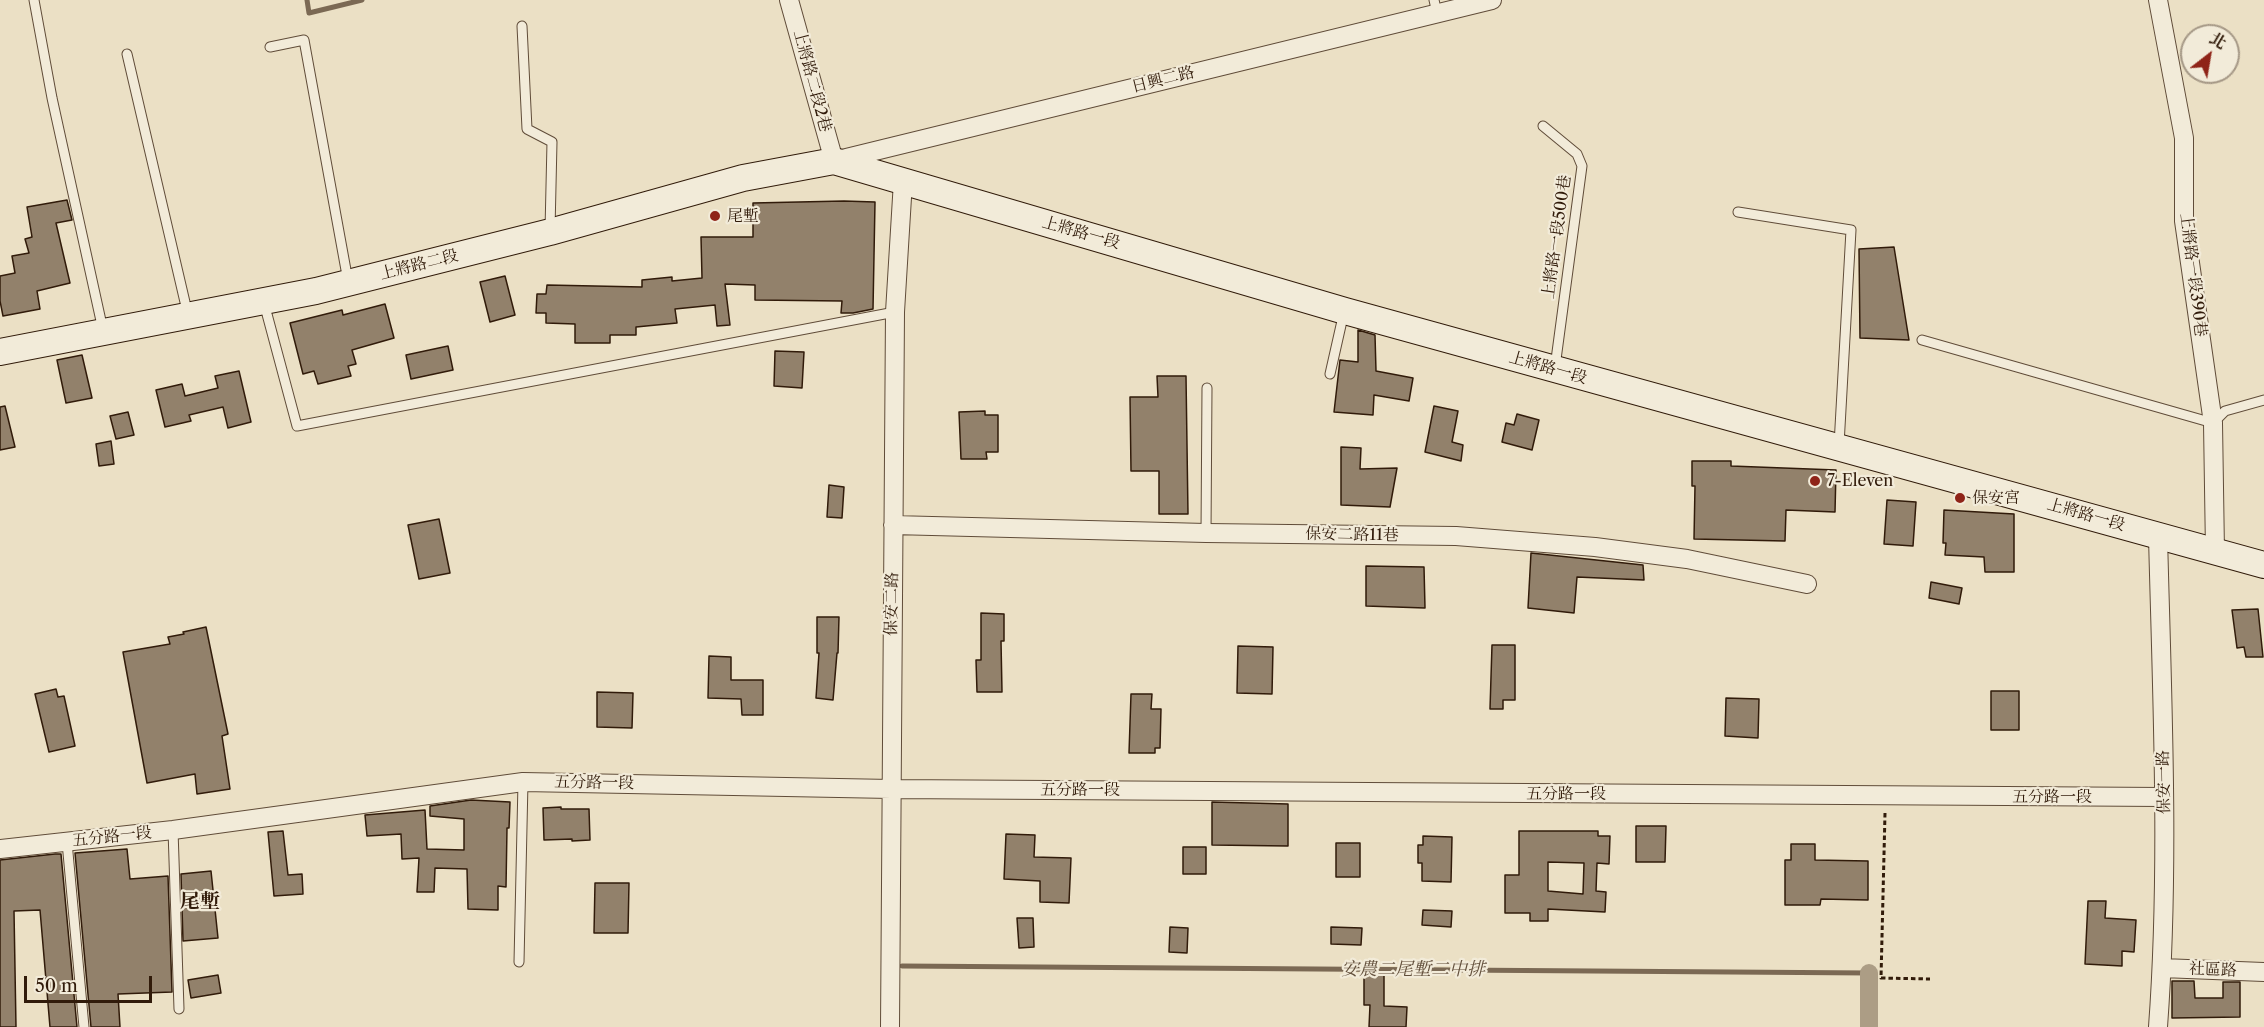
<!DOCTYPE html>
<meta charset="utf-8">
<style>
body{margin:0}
#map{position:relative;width:2264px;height:1027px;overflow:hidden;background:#ebe0c5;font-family:"Libre Caslon Text","Noto Serif TC",serif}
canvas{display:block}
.north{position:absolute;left:2180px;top:24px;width:60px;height:60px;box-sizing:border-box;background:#f2ebd9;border:2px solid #a59886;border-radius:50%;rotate:31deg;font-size:16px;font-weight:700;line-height:24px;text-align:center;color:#311b0a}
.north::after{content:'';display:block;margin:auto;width:21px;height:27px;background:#8f2418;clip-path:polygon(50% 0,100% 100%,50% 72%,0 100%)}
.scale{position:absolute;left:24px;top:976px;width:128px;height:27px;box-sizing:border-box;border:3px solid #311b0a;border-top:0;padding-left:8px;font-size:18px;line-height:21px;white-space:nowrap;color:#311b0a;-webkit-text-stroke:4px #f2ebd9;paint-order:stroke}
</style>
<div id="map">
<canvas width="2264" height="1027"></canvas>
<div class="north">北</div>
<div class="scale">50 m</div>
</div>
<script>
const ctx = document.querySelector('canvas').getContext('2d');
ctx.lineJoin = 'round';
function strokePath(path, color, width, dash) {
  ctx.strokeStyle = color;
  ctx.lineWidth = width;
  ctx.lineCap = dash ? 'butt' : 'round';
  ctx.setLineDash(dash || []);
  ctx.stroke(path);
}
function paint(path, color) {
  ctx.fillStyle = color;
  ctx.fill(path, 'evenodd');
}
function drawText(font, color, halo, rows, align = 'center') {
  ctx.font = font + ' "Libre Caslon Text","Noto Serif TC",serif';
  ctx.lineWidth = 4.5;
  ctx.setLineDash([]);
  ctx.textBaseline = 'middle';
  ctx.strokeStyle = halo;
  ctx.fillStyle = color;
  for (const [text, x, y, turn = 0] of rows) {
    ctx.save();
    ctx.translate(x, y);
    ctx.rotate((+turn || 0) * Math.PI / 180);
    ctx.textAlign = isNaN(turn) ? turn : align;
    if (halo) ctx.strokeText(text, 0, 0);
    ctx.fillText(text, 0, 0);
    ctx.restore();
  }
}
const stream = new Path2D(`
 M307 0 309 13 362 0
 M902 966 1869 973`);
const canal = new Path2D(`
 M1869 1027V973`);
const building = new Path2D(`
 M67 200 72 220 56 223 70 283 37 291 40 309 3 316 0 301V276L15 273 12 256 29 253 25 239 32 237 27 207Z
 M844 201 875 202 873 309 853 313H841L842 301 755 300V285L725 284 730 325 717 326 715 305 675 309 677 323 636 327V335H610V343H575V324L546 323V313H536L537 294H546L547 285 642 287V280L672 277V281L702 278 701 237H753V203Z
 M1894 247 1909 340 1860 338 1859 249Z
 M505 276 515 315 490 322 480 282Z
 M385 304 394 338 352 350 356 364 348 366 351 376 318 384 314 371 303 374 290 323 342 310 343 315Z
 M1358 330 1375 335 1376 371 1413 378 1409 401 1374 395 1373 415 1334 412 1340 360 1358 362Z
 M448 346 453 370 411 379 406 355Z
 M775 351 804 352 802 388 774 386Z
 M82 355 92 398 66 403 57 360Z
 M239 371 251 422 228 428 223 407 189 415 191 421 165 427 156 390 182 384 185 396 218 388 215 376Z
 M1157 376H1186L1188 514H1159V471H1131L1130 397H1158Z
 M5 406 15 447 0 450V407Z
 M1434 406 1458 411 1452 442 1463 445 1461 461 1425 452Z
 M985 411V415H998V452H986L987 459H961L959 412Z
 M128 412 134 435 116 439 110 416Z
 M1517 414 1539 420 1532 450 1502 442 1506 423 1514 425Z
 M111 441 114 464 99 466 96 444Z
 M1341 447 1361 448 1360 469 1397 468 1390 507 1341 505Z
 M1692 461H1731V466L1836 470 1835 512 1786 510 1785 541 1694 539 1695 486H1692Z
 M829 485 844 487 842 518 827 517Z
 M1887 500 1916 502 1913 546 1884 544Z
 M1944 510 2014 514V572H1985L1984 557 1945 555 1946 543H1943Z
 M439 519 450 573 419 579 408 525Z
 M1531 553 1643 565 1644 580 1577 577 1574 613 1528 608Z
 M1366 566 1424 567 1425 608 1366 606Z
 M1931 582 1962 588 1959 604 1929 598Z
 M2258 609 2263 657H2246L2244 647 2237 648 2232 610Z
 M981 613 1004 614V641H1001L1002 692H977L976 660H981Z
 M817 617H839L838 653H837L833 700 816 698 819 653H817Z
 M206 627 228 734 222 736 230 789 197 794 195 774 147 783 123 652 170 644 168 637 184 634 183 632Z
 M1492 645H1515V700H1503V709H1490Z
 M1238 646 1273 647 1272 694 1237 693Z
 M709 656 731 657V680H763V715H742L741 699 708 698Z
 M56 689 58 697 64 696 75 746 49 752 35 694Z
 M1991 691H2019V730H1991Z
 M597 692 633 693 632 728 597 727Z
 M1131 694H1152L1151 709H1161L1160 748H1155V753H1129Z
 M1726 698 1759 699 1758 738 1725 736Z
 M471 800 510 802 509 828H507L506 887 498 886V910L468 909 467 869 435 868 434 892H417L419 858 402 859 401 834 367 836 365 815 425 810 427 849 464 850V819L430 816V806Z
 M1212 802 1288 804V846L1212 845Z
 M561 807V809H589L590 840 572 841V839L544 840 543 808Z
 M1636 826H1666L1665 862H1636Z
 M283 831 288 875 302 874 303 894 274 896 268 832Z
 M1519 831H1598V836H1610L1609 864 1597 863 1596 891 1606 892 1605 912 1548 909V921H1530V913H1505V875H1519ZM1548 862 1584 863 1583 894 1548 891Z
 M1006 834 1035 835 1034 857 1071 858 1069 903 1040 902V881L1004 879Z
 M1423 836 1452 837 1451 882 1422 881V863H1418V845H1423Z
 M1336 843H1360V877H1336Z
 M1791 844H1815V860L1868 861V900L1821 899 1820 905H1785V860H1791Z
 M1183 847H1206V874H1183Z
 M127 849 130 879 168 876 172 992 118 994 120 1027H91L75 853Z
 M55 854H61L77 1027H50L40 910 14 911 16 1027H0V860Z
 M211 871 218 938 183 941 181 874Z
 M595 883H629L628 933H594Z
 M2088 901H2106L2105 918 2136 920 2134 952 2122 951V966L2085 964Z
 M1423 910 1452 911 1451 927 1422 925Z
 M1017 918H1033L1034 947 1019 948Z
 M1170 927 1188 928 1187 953 1169 952Z
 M1331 927 1362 928 1361 945 1331 944Z
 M1364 972 1384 973V1006L1407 1007 1406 1027H1369L1370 1005H1364Z
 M218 975 221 993 191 998 188 980Z
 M2172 981H2194L2195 998H2223V982H2240V1017L2172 1018Z`);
const path = new Path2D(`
 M1885 813 1881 978 1930 979`);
const service = new Path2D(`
 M34 0 52 98 103 330
 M1434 0 1437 13
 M522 26 527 129 552 142 550 230
 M270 47 304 40 348 281
 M127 54 188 315
 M1543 126 1577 154 1582 166 1555 367
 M1738 212 1851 230 1839 445
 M264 303 297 426 895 312
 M1922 340 2213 423 2225 411 2264 400
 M1330 374 1344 312
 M1206 533 1207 388
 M173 830 179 1009
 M67 842 84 1027
 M519 962 523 782`);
const minor = new Path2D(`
 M789 0 834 161 1492 0
 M2158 0 2184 138V221L2213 423 2215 552
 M893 525 1206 533 1456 536 1595 547 1687 559 1807 584
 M0 849 173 830 523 782 891 789 2164 797
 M2162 968 2264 972
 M890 1027 895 312 903 181
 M2158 1027C2170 864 2162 699 2158 536`);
const secondary = new Path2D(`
 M0 352 316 291 550 232 743 178 834 161 1345 311 2264 565`);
const markers = [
 [715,216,6,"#8f2418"],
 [1815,481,6,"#8f2418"],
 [1960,498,6,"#8f2418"]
];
const streetNames = [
 ["日興二路",1163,80,-14],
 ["上將路二段2巷",812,81,75],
 ["上將路一段",1081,233,16],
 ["上將路一段500巷",1557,237,-82],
 ["上將路二段",419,265,-14],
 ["上將路一段390巷",2193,275,83],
 ["上將路一段",1548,368,16],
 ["上將路一段",2086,515,16],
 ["保安二路11巷",1352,535,1],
 ["保安二路",892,604,-89],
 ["保安一路",2164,782,-91],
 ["五分路一段",594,783,1],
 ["五分路一段",1080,790],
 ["五分路一段",1566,794],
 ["五分路一段",2052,797],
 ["五分路一段",112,837,-6],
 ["社區路",2213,970,2]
];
const poiNames = [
 ["尾塹",727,216],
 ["7-Eleven",1827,481],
 ["保安宮",1972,498]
];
const waterNames = [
 ["安農二尾塹二中排",1413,970]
];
const quarterNames = [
 ["尾塹",200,902]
];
strokePath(stream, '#7b6954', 5);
strokePath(canal, '#ac9d85', 18);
paint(building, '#92816b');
strokePath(building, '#311b0a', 1.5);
strokePath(service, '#604c39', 11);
strokePath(minor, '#604c39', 20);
strokePath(secondary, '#311b0a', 28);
strokePath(path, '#311b0a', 3, [4.5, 3]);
strokePath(service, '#f2ebd9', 9);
strokePath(minor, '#f2ebd9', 18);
strokePath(secondary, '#f2ebd9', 26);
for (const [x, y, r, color] of markers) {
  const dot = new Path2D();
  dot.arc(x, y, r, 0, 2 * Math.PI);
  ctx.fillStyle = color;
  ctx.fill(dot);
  strokePath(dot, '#f2ebd9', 2);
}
drawText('16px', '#311b0a', '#f2ebd9', streetNames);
drawText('16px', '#311b0a', '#f2ebd9', poiNames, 'left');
drawText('italic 18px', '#624f3b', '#f2ebd9', waterNames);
drawText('bold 20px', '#311b0a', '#f2ebd9', quarterNames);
</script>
